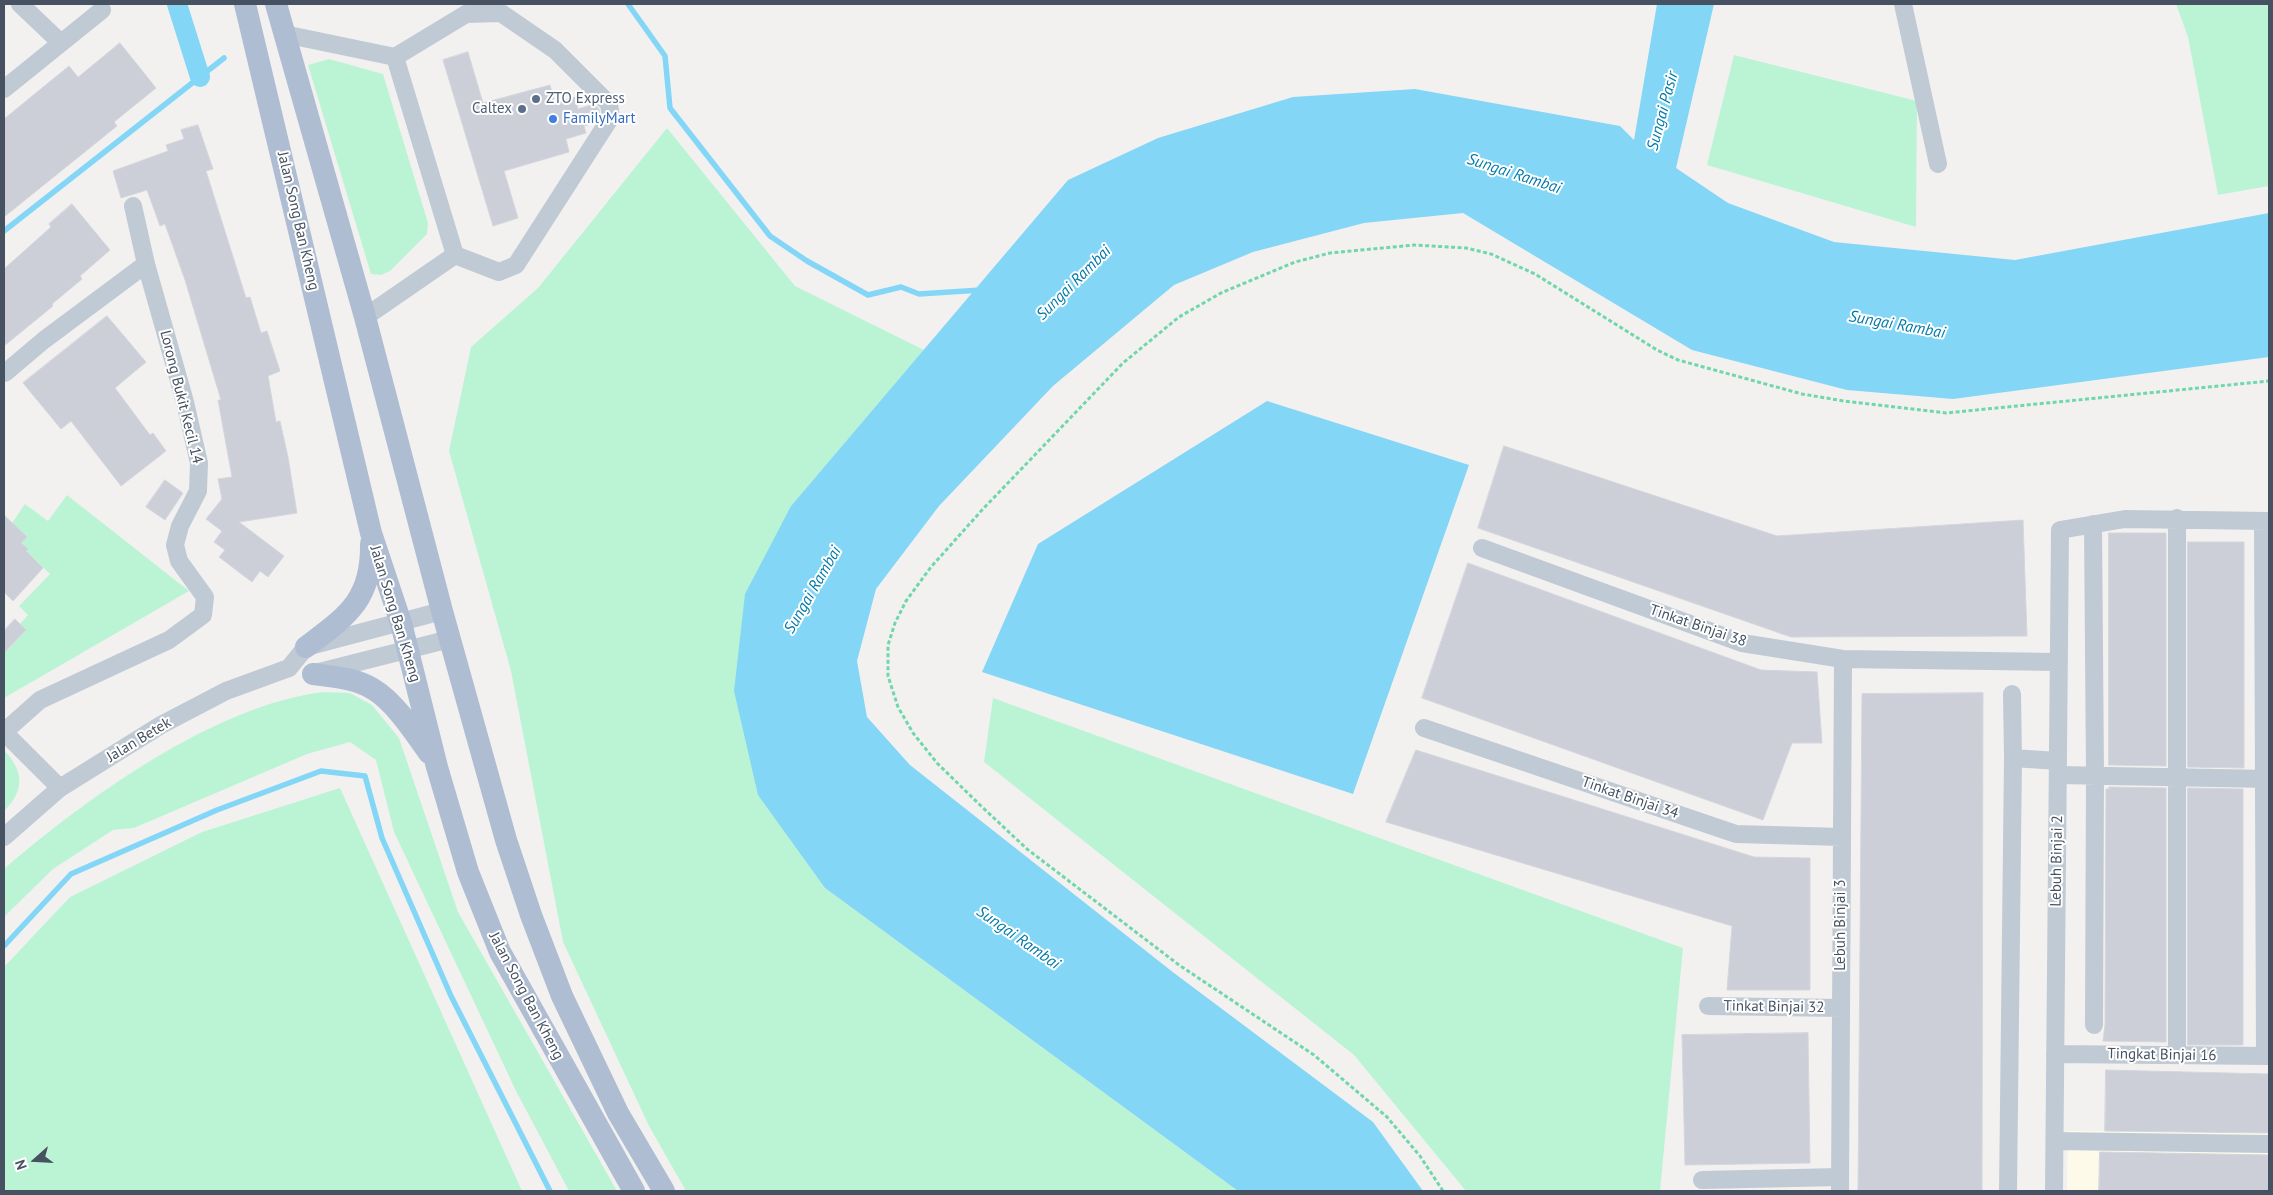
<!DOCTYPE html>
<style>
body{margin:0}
#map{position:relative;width:2273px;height:1195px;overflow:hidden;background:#f3f1f0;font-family:"PT Sans",sans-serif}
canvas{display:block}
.frame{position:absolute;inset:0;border:5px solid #465261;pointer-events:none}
.north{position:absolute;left:10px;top:1135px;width:50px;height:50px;-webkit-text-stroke:4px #fff;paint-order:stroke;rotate:251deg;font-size:14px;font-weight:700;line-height:20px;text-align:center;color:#465261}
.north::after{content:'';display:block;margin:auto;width:18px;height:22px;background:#465261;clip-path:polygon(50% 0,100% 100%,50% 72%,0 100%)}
</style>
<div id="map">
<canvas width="2273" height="1195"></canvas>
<div class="frame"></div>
<div class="north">N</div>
</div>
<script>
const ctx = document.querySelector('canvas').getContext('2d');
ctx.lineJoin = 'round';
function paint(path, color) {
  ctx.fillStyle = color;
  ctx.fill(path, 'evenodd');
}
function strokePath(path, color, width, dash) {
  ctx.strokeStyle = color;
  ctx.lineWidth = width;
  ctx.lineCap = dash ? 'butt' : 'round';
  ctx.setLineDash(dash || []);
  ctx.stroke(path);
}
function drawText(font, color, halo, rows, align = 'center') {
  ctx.font = font + ' "PT Sans",sans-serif';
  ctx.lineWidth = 4;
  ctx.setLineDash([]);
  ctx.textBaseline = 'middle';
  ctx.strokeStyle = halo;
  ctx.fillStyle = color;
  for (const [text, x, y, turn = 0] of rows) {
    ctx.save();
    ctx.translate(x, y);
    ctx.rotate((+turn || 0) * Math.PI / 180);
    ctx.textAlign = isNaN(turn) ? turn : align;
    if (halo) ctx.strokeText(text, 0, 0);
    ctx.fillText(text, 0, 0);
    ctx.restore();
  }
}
const commercial = new Path2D(`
 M2068 1131 2269 1132V1191H2067Z`);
const green = new Path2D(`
 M2176 4H2269V186L2218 195 2188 37Z
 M1734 55 1917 101 1916 227 1707 165Z
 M329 59 383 74 428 223 427 234 390 271 381 275 371 274 308 65Z
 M667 128 795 286 924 350 791 506 825 888 1238 1191H686L649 1126 563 942 511 671 449 451 471 347 538 288Z
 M67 495 189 591 4 698V653L26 630 20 624 28 615 19 606 50 574 26 551 27 549 21 543 12 523 25 504 48 521Z
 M324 692 350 693 372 705 399 738 458 912 617 1191H569L516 1091 394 832 376 760 350 742 307 754 134 828 113 830 53 869 4 917V869C85 799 216 704 324 692Z
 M993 698 1683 948 1660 1191H1466L1354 1055 984 762Z
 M4 750C24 771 25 791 4 811Z
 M340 788 522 1191H4V967L70 897 202 832Z`);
const water = new Path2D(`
 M1657 4H1714L1676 168 1728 203 1834 242 2015 260 2269 213V357L1953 399 1847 390 1692 350 1463 213 1364 223 1253 252 1174 285 1053 386 939 506 876 589 857 661 867 717 910 765 1174 973 1373 1122 1423 1191H1238L825 888 758 795 734 691 745 594 791 506 1068 180 1158 138 1293 97 1415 89 1620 126 1634 140Z
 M1267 401 1469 465 1353 794 982 672 1038 544Z`);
const stream = new Path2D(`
 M628 4 665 56 670 108 770 236 807 261 868 295 901 287 919 294 981 290
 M4 231 224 58
 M4 946 71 874 217 810 321 771 365 776 382 838 451 996 550 1191`);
const canal = new Path2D(`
 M177 4 200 77`);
const building = new Path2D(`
 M120 43 156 88 114 122 117 126 4 217V119L69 66 78 77Z
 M468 52 483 103 550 85 555 103 575 97 578 109 594 104 599 109 600 115 594 123 584 126 586 133 566 139 569 152 504 171 518 218 493 226 443 60Z
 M198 125 213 169 206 171 246 298 250 297 261 333 267 331 280 371 268 376 276 422 280 421 288 457 297 513 239 522 284 556 268 577 260 571 252 582 219 557 225 550 214 542 222 531 206 519 222 499 218 479 232 477 218 400H221L185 280 165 224 160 226 147 190 121 198 113 171 168 151 166 145 184 139 181 130Z
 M72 204 110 250 80 276 82 279 52 304 53 306 4 346V269L51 227 49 224Z
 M107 316 146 362 115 388 150 435 153 433 166 451 121 486 71 421 61 429 23 383Z
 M1504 446 1777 536 2023 520 2027 636 1791 637 1478 528Z
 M165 480 183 493 165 520 146 507Z
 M4 515 27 537 21 543 28 549 26 551 43 568 13 601 4 592Z
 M2109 533H2166V766L2109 765Z
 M2188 542H2244V768L2188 767Z
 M1468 563 1761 670 1817 672 1822 743H1792L1763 820 1422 698Z
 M15 619 26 630 4 653V631Z
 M1983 693 1982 1191H1858L1862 694Z
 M1416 750 1754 857 1810 858V990H1727L1732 926 1386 822Z
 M2109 787 2166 788V1042L2103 1041 2105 1025 2106 789H2109Z
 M2188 788 2243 789V1045H2188Z
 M1808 1033 1810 1163 1685 1165 1682 1035Z
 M2106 1070 2269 1074V1133L2105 1131Z
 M2100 1152 2269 1155V1191H2099Z`);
const path = new Path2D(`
 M1443 1191 1420 1156 1387 1117 1314 1055 1179 965 1027 849 980 805 937 763 913 733 898 707 888 676V645L895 623 906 601 931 567 982 510 1123 363 1179 317 1221 293 1295 262 1330 253 1414 245 1466 248 1491 254 1535 274 1657 350 1678 360 1802 394 1844 401 1946 413 2269 381`);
const minor = new Path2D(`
 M20 4 61 43
 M1903 4 1938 164
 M284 34 395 57 466 14 501 13 555 50 609 104 611 117 516 265 499 272 455 255
 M395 57 455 255
 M4 89 102 10
 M365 317 455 255
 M5 373 44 340 146 264
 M2177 518V1055
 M2263 521 2265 1056
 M2093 524 2095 775 2094 1025
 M1482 548 1742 643 1843 659 2059 662
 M319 672 450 639
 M1424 728 1736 834 1842 837
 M4 732 40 700 169 640 203 615 205 597 179 561 175 545 180 526 198 491 199 463 185 402 146 264 133 206
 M4 732 60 788
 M2013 758 2058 761
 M2058 775 2269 779
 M4 837 60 788 161 725 226 691 289 668 306 647 442 611
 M1708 1006 1841 1008
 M2055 1054 2269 1056
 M2055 1141 2269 1144
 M1702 1180 1840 1177
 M1840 1191 1843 659
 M2008 1191 2013 758 2012 694
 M2054 1191 2060 530 2125 519 2269 521`);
const major = new Path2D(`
 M245 4 371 533 401 623 437 767 468 872 500 952 634 1191
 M276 4 365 317 442 611 506 840 531 915 562 996 618 1113 664 1191
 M306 647C347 616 372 600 371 544
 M313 674C334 677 355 678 373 689 394 701 415 733 429 753`);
const markers = [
 [536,99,5,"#5c6f8a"],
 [522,109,5,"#5c6f8a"],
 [553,119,5,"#3f7fe0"]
];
const serviceNames = [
 ["ZTO Express",546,99],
 ["Caltex",512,109,"right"]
];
const shopNames = [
 ["FamilyMart",563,119]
];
const streetNames = [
 ["Jalan Song Ban Kheng",298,221,77],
 ["Lorong Bukit Kecil 14",181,397,76],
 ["Jalan Song Ban Kheng",395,614,73],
 ["Tinkat Binjai 38",1698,626,19],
 ["Jalan Betek",139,740,-31],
 ["Tinkat Binjai 34",1630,798,19],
 ["Lebuh Binjai 2",2057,861,-89],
 ["Lebuh Binjai 3",1841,925,-90],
 ["Jalan Song Ban Kheng",526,996,62],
 ["Tinkat Binjai 32",1774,1007,1],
 ["Tingkat Binjai 16",2162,1055,1]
];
const waterNames = [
 ["Sungai Pasir",1663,111,-75],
 ["Sungai Rambai",1514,174,18],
 ["Sungai Rambai",1074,283,-45],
 ["Sungai Rambai",1897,325,10],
 ["Sungai Rambai",813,590,-60],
 ["Sungai Rambai",1018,938,35]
];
paint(commercial, '#fefaea');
paint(green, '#bbf4d5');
paint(water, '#84d6f6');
strokePath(stream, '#84d6f6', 5.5);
strokePath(canal, '#84d6f6', 20);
paint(building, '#cccfd7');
strokePath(building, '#d4d6dd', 1);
strokePath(path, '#6fd7ab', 3, [4, 2.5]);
strokePath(minor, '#c0cad4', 18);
strokePath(major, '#aebdd2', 22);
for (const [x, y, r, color] of markers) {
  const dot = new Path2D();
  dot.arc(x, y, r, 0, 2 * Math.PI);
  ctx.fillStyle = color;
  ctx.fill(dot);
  strokePath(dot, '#fff', 2);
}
drawText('15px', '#4e5e75', '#fff', serviceNames, 'left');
drawText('15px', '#366cbe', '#fff', shopNames, 'left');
drawText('15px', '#465261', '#fff', streetNames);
drawText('italic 16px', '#027aa9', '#fff', waterNames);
</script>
